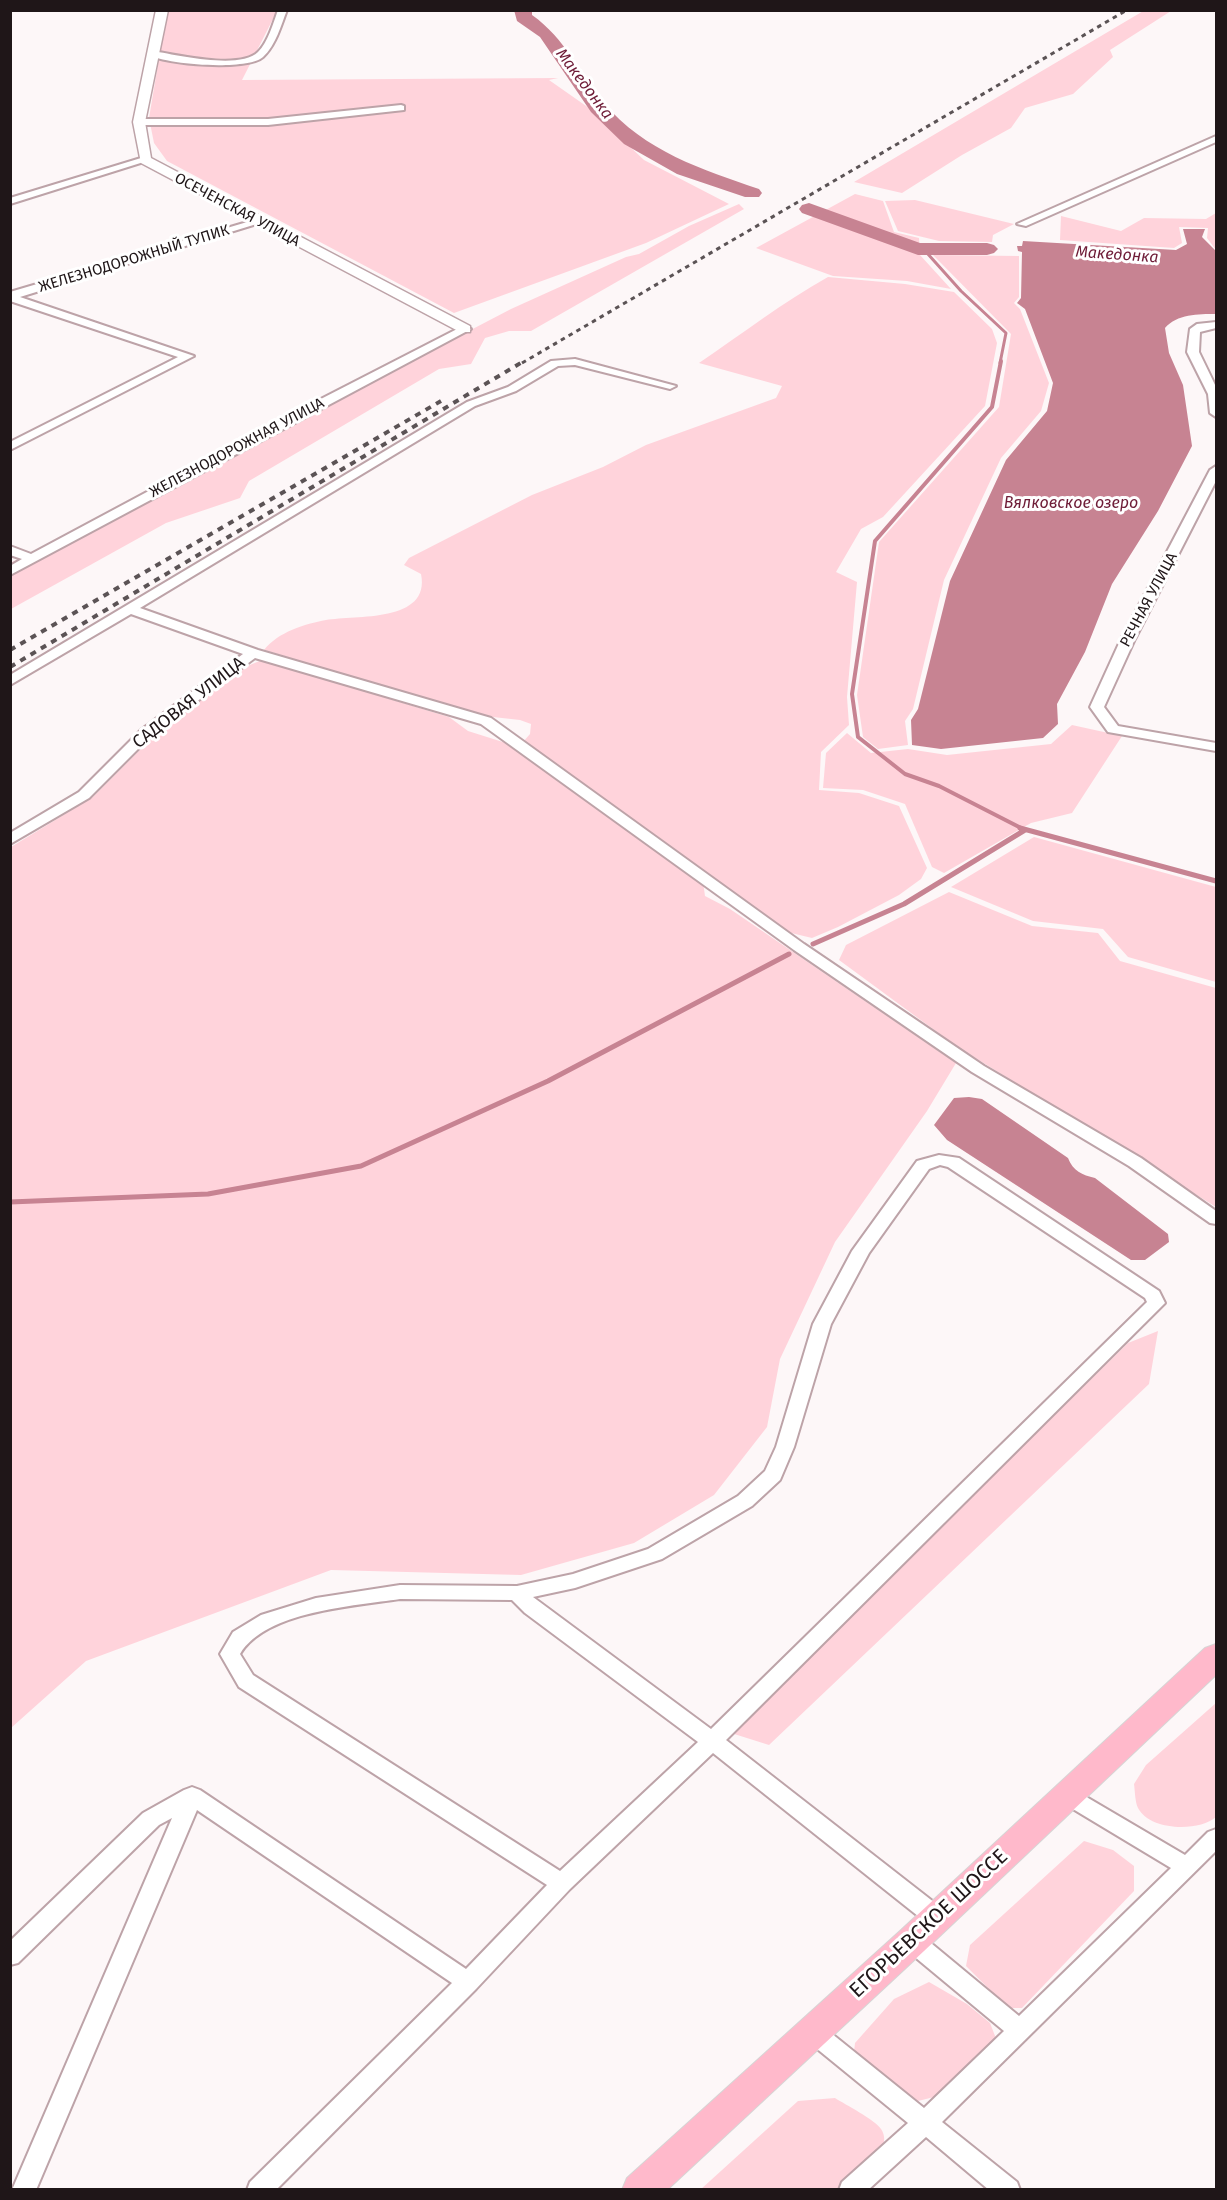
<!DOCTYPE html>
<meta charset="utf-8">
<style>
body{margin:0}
#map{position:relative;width:1227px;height:2200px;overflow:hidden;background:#fdf7f8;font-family:"Fira Sans",sans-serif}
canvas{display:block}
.frame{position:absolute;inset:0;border:12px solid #1f1618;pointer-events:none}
</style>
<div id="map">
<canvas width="1227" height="2200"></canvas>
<div class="frame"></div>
</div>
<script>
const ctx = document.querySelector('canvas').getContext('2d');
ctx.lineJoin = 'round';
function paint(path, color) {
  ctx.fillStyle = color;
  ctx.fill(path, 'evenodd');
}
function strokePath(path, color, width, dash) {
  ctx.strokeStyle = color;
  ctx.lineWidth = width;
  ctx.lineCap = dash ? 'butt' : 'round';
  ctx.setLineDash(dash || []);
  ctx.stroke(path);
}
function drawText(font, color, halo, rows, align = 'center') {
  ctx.font = font + ' "Fira Sans",sans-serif';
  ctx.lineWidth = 6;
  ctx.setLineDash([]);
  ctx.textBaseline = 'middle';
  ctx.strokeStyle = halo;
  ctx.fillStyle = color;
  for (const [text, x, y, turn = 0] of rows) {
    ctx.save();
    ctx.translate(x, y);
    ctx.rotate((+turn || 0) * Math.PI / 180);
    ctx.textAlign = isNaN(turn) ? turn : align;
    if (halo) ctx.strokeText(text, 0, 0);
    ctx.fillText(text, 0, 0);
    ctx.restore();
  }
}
const green = new Path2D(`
 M1145 10 1171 11 1110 50 1113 57 1073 94 1025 108 1011 128 962 155 902 193 854 182Z
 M167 11H277L242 80 558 78 549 80 589 108 644 160 729 204 646 243 454 313 167 161 154 143 149 118Z
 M855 194 883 201 894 232 919 238 920 255 951 289 907 281 833 276 756 248Z
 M915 200 1014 224 993 235 992 242 939 241 898 231 885 201Z
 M739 204 744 209 531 331H509L485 338 471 364 439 369 249 481 240 498 166 523 11 609 10 563 277 431 511 309 626 257 639 254 689 226Z
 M1216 213V250L1207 238 1208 228 1179 227 1182 243 1174 248 1060 240 1061 216 1121 231 1144 218 1206 219Z
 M933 255 1019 256V297L1014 303 1020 309 1049 383 1041 411 1001 458 944 580 913 709 905 721 908 745 878 749 863 737 857 695 879 542 999 407 1011 334Z
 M828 277 905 284 954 292 992 329 997 343 985 406 883 517 861 529 836 572 857 582 847 697 849 725 821 752 819 790 859 793 899 806 927 868 921 879 899 895 838 927 812 938 787 932 523 742 530 734 531 724 520 720 484 716 264 650C278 632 305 624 326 620 355 615 431 623 421 574L404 565 409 558 532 495 603 467 646 445 776 398 782 386 699 363C742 334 783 302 828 277Z
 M262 660 449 717 468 731 506 743 703 882 705 896 730 909 956 1063 927 1111 835 1242 780 1359 767 1427 714 1495 634 1543 521 1575 331 1570 86 1661 11 1728V847L93 797 156 734 245 667Z
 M1072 725 1122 736 1072 813 1031 823 944 873 932 867 905 804 863 790 823 788 826 753 847 733 871 753 908 749 947 755 1051 744Z
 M1034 837 1216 887V982L1128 957 1103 929 1033 921 951 887Z
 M949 892 1032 926 1098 933 1120 961 1216 988V1207L956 1046 839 960 846 945Z
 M1158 1331 1149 1384 769 1745 731 1733 1128 1343Z
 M1216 1703V1817C1199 1832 1150 1831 1138 1808 1135 1802 1135 1791 1134 1784L1146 1765Z
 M1084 1841 1113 1850 1134 1866V1891L1022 2008H1008L966 1966 970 1945Z
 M929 1982 967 2004 990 2023 997 2041 938 2096 910 2103 853 2061 855 2043 894 1999Z
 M835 2098C846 2105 874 2119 881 2129 896 2151 854 2177 840 2189L700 2190 798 2101Z`);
const water = new Path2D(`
 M1183 229H1205L1202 237 1216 251V314C1198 314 1177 314 1165 328L1169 353 1183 385 1192 446 1158 511 1112 584 1085 652 1057 704 1058 724 1043 738 941 749 912 745 911 720 918 709 950 581 1006 460 1047 411 1053 383 1025 309 1017 303 1021 298 1022 252 1018 251 1017 246H1022L1023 241 1176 250 1187 244Z
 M940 243 986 246 988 251H980L981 254 927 253 918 249 926 244Z
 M969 1097 982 1099 1068 1158C1073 1171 1082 1175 1095 1178L1168 1234 1169 1242 1145 1260H1131L947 1140 934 1125 954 1098Z`);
const streamFar2 = new Path2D(`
 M927 253 961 291 1006 333 1000 363`);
const streamFar1 = new Path2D(`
 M1001 361 992 407 875 541 852 694 858 737 905 774 939 786 1023 829`);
const stream = new Path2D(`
 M1020 828 1216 881
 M813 944 904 904 1025 830
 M10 1202 208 1194 361 1166 548 1081 789 954`);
const river = new Path2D(`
 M514 10H532V15C566 39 578 72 604 103 644 151 703 170 759 189L762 193 759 197H745L677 174 624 144 591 112 540 37 517 21Z
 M809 203 920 243H987L994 245 998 249 994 253 987 255H918L802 213 799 209 802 205Z`);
const minor = new Path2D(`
 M278 10H287C281 25 276 45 263 57 248 71 164 65 148 54L153 51C177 55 240 70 258 52 268 42 273 24 278 10Z
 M401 105 404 106V110L268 125H139L134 122 139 119H268Z
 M1216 136V142L1026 226 1017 224Z
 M141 158 150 160 10 204V198Z
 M254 220 263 222 20 297 194 356 10 450V442L178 357 10 301V292Z
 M1216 322V328L1200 332 1199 352 1216 387V417L1210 413 1208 394 1187 352 1190 329 1197 324Z
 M461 327 471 329 10 575V566L22 559 10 555V546L31 554 315 402Z
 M575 359 676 386 670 389 575 365 558 366 516 391 475 406 140 608 258 650 491 718 804 944 984 1066 1141 1158 1216 1211V1224L1210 1223 1129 1166 972 1072 794 950 481 724 255 658 152 735 89 798 10 844V833L79 792 142 729 243 654 131 614 10 685V675L467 402 508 387 551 361Z
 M1216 466V481L1135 639 1104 707 1118 726 1216 743V751L1108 732 1090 707 1121 639 1210 470Z
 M939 1155 959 1158 1159 1291 1165 1303 726 1740 944 1910 947 1917 944 1924 936 1926 928 1924 713 1753 570 1889 476 1989 276 2190H247L250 2182 452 1983 197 1810 36 2190H12L172 1818 159 1825 18 1963 10 1965V1941L143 1813 184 1790 192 1787 200 1790 466 1969 547 1885 239 1687 220 1654 233 1632 261 1615 316 1598 400 1585 517 1586 573 1574 648 1549 738 1496 765 1471 776 1447 813 1324 852 1251 917 1161ZM940 1165 948 1167 1145 1298 1147 1302 711 1729 533 1597 575 1588 662 1559 752 1506 780 1480 794 1447 831 1324 869 1253 929 1169ZM400 1599 512 1600 525 1613 698 1742 560 1871 253 1675 240 1654C266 1611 354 1606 400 1599Z
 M1066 1785 1185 1855 1208 1832 1216 1829V1851L942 2122 1017 2182 1020 2190H989L926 2137 868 2190H839L842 2182 908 2123 805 2039 801 2032 805 2025 813 2022 821 2025 924 2108 1004 2031 904 1948 901 1941 904 1934 912 1932 920 1934 1019 2016 1171 1868 1058 1800 1055 1794 1058 1788Z`);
const tertiary = new Path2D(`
 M156 10H168L145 122 151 158 470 326V332H460L141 163 133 122Z`);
const primary = new Path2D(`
 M1216 1644V1675L924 1951 667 2190H622L627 2178 900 1931 1205 1648Z`);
const railFar1 = new Path2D(`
 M522 363 1127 10`);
const rail = new Path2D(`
 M10 650 441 401
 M10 667 524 361`);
const farStreetnames = [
 ["ОСЕЧЕНСКАЯ УЛИЦА",237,210,28],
 ["ЖЕЛЕЗНОДОРОЖНЫЙ ТУПИК",134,259,-17],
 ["ЖЕЛЕЗНОДОРОЖНАЯ УЛИЦА",237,448,-28],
 ["РЕЧНАЯ УЛИЦА",1149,600,-62]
];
const farWaternames = [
 ["Македонка",584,84,53],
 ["Македонка",1117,255,4],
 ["Вялковское озеро",1071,504]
];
const streetNames = [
 ["САДОВАЯ УЛИЦА",189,703,-38]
];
const nearStreetnames = [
 ["ЕГОРЬЕВСКОЕ ШОССЕ",929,1924,-43]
];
paint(green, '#ffd3db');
paint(water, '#c78392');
strokePath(streamFar2, '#c78392', 3);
strokePath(streamFar1, '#c78392', 4);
strokePath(stream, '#c78392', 5);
paint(river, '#c78392');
strokePath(minor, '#bda3a8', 4);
strokePath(tertiary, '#bda3a8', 3);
strokePath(primary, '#d7d5d5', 2);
paint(minor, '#fff');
paint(tertiary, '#fff');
paint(primary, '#ffb9cb');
strokePath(railFar1, '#5b5355', 3, [4.5, 4.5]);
strokePath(rail, '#5b5355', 4, [6, 6]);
drawText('15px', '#1f1618', '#fff', farStreetnames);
drawText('italic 16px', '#6e1c37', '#fff', farWaternames);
drawText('18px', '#1f1618', '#fff', streetNames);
drawText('21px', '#1f1618', '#fff', nearStreetnames);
</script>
